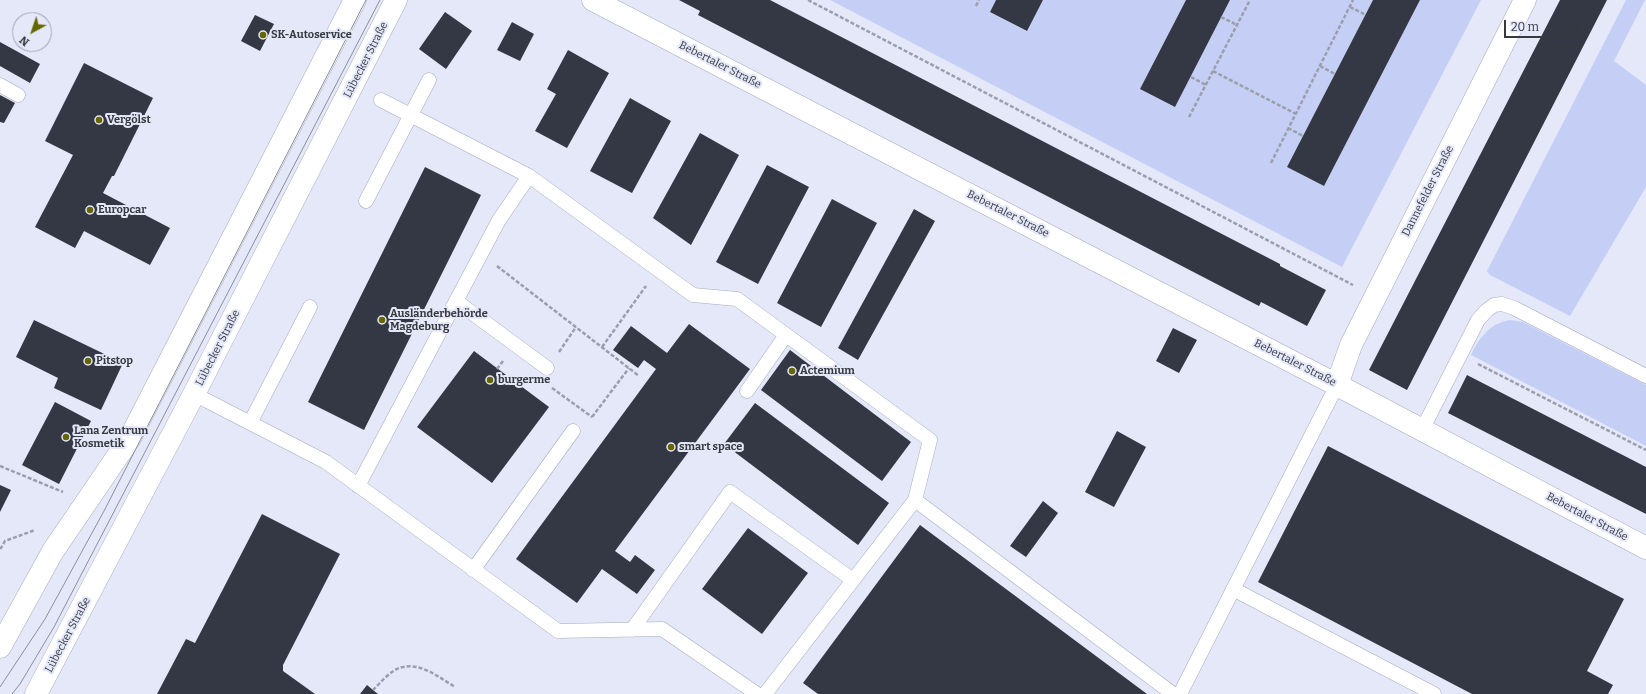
<!DOCTYPE html>
<meta charset="utf-8">
<style>
body{margin:0}
#map{position:relative;width:1646px;height:694px;overflow:hidden;background:#e4e8f9;font-family:Bitter,serif}
canvas{display:block}
.north{position:absolute;left:12px;top:12px;width:40px;height:40px;box-sizing:border-box;background:#e4e8f9;border:1px solid #9fa2af;border-radius:50%;rotate:220deg;font-size:11px;font-weight:700;line-height:16px;text-align:center;color:#383940}
.north::after{content:'';display:block;margin:auto;width:14px;height:18px;background:#656600;clip-path:polygon(50% 0,100% 100%,50% 72%,0 100%)}
.scale{position:absolute;left:1504px;top:20px;width:80px;height:18px;box-sizing:border-box;border:2px solid #383940;border-top:0;padding-left:5px;font-size:12px;line-height:14px;white-space:nowrap;color:#383940;-webkit-text-stroke:3px #e4e8f9;paint-order:stroke}
</style>
<div id="map">
<canvas width="1646" height="694"></canvas>
<div class="north">N</div>
<div class="scale">20 m</div>
</div>
<script>
const ctx = document.querySelector('canvas').getContext('2d');
ctx.lineJoin = 'round';
function paint(path, color) {
  ctx.fillStyle = color;
  ctx.fill(path, 'evenodd');
}
function strokePath(path, color, width, dash) {
  ctx.strokeStyle = color;
  ctx.lineWidth = width;
  ctx.lineCap = dash ? 'butt' : 'round';
  ctx.setLineDash(dash || []);
  ctx.stroke(path);
}
function drawText(font, color, halo, rows, align = 'center') {
  ctx.font = font + ' Bitter,serif';
  ctx.lineWidth = 4;
  ctx.setLineDash([]);
  ctx.textBaseline = 'middle';
  ctx.strokeStyle = halo;
  ctx.fillStyle = color;
  for (const [text, x, y, turn = 0] of rows) {
    ctx.save();
    ctx.translate(x, y);
    ctx.rotate((+turn || 0) * Math.PI / 180);
    ctx.textAlign = isNaN(turn) ? turn : align;
    if (halo) ctx.strokeText(text, 0, 0);
    ctx.fillText(text, 0, 0);
    ctx.restore();
  }
}
const green = new Path2D(`
 M830 0H996L990 12 1026 31 1043 0H1186L1140 89 1175 107 1230 0H1373L1287 167 1324 186 1420 0H1481L1342 267Z
 M1626 0H1645L1614 61 1646 85V187L1570 316 1490 275 1487 271Z
 M1510 320 1523 322 1646 385V446L1471 355C1479 338 1490 323 1510 320Z`);
const building = new Path2D(`
 M679 0H770L1280 264V266L1326 290 1307 326 1261 302 1259 306 698 15 700 11Z
 M996 0H1043L1027 31 990 12Z
 M1186 0H1230L1175 107 1140 89Z
 M1373 0H1420L1324 186 1287 167Z
 M1560 0H1607L1407 390 1369 370Z
 M445 12 472 31 446 69 419 49Z
 M255 15 274 24 260 51 241 41Z
 M512 22 534 34 520 61 497 50Z
 M0 42 40 64 30 83 0 66Z
 M568 50 609 73 567 148 535 131 556 94 547 89Z
 M84 63 153 98 114 176H112L103 193 170 228 150 265 84 231 75 248 35 227 73 155 45 141Z
 M0 95 15 103 4 123 0 122Z
 M630 98 671 121 632 193 590 171Z
 M700 133 739 155 691 245 653 218Z
 M767 165 809 187 758 284 716 262Z
 M425 167 481 195 364 430 308 402Z
 M832 199 877 223 821 327 777 303Z
 M914 209 935 221 858 360 838 348Z
 M34 320 123 363 101 410 54 388 58 378 16 357Z
 M689 324 750 369 615 551 630 562 635 555 655 570 637 594 602 569 577 603 516 559 656 369 644 360 638 368 613 350 631 326 667 353Z
 M1173 328 1197 340 1179 373 1156 361Z
 M790 350 911 442 882 481 761 390Z
 M474 351 549 407 492 483 417 427Z
 M1467 375 1646 467V514L1448 413Z
 M55 402 91 421 59 484 22 465Z
 M755 403 889 503 858 545 724 444Z
 M1117 431 1146 447 1114 507 1085 492Z
 M1328 446 1624 599 1587 671 1613 685 1608 694H1472L1258 582Z
 M0 485 11 490 0 512Z
 M1043 501 1058 513 1026 557 1010 546Z
 M262 514 340 554 283 665V671L315 694H157L186 639 195 643Z
 M920 525 1147 694H818L803 683Z
 M748 528 808 573 762 634 702 589Z
 M367 685 373 690 378 694H360Z`);
const path = new Path2D(`
 M808 0 1353 285
 M976 6 979 0
 M1350 7 1366 15
 M1221 17 1237 25
 M1320 66 1335 74
 M1213 71 1296 114
 M1191 77 1206 85
 M1189 117 1250 0
 M1288 128 1303 136
 M1271 163 1353 0
 M497 266 639 376
 M602 347 646 286
 M559 352 576 327
 M1478 364 1646 450
 M497 369 503 361
 M552 388 592 417
 M592 417 629 368
 M0 466 63 492
 M0 547 1 548 5 541 35 530
 M373 690C380 683 393 668 403 667 422 663 440 678 455 687`);
const service = new Path2D(`
 M0 85 18 95
 M381 100 529 176 693 295 737 299 930 440 915 500
 M366 201 429 80
 M456 301 547 368
 M747 391 786 335
 M194 394 326 462 558 631 662 629 757 694
 M250 423 310 307
 M1422 430 1478 320 1486 311 1494 305 1502 304 1514 308 1646 376
 M358 486 499 220 529 176
 M473 570 573 431
 M1233 589 1434 694
 M632 630 730 492 853 580
 M765 694 915 500 1173 694
 M1180 694 1337 385`);
const minor = new Path2D(`
 M593 0 1337 385 1646 548
 M1337 385 1351 345 1525 0`);
const secondary = new Path2D(`
 M0 647 53 551 130 438 355 0
 M36 694 194 394 396 0`);
const tram = new Path2D(`
 M0 687 45 619 104 511 366 0
 M12 694 20 684 54 627 380 0`);
const markers = [
 [263,35,4,"#656600"],
 [99,120,4,"#656600"],
 [90,210,4,"#656600"],
 [382,320,4,"#656600"],
 [88,361,4,"#656600"],
 [792,371,4,"#656600"],
 [490,380,4,"#656600"],
 [66,437,4,"#656600"],
 [671,447,4,"#656600"]
];
const poiNames = [
 ["SK-Autoservice",271,35],
 ["Vergölst",107,120],
 ["Europcar",98,210],
 ["Ausländerbehörde",390,314],
 ["Magdeburg",390,327],
 ["Pitstop",96,361],
 ["Actemium",800,371],
 ["burgerme",498,380],
 ["Lana Zentrum",74,431],
 ["Kosmetik",74,444],
 ["smart space",679,447]
];
const streetNames = [
 ["Lübecker Straße",366,60,-63],
 ["Bebertaler Straße",720,65,27],
 ["Dannefelder Straße",1428,191,-63],
 ["Bebertaler Straße",1008,214,27],
 ["Lübecker Straße",218,348,-63],
 ["Bebertaler Straße",1295,363,27],
 ["Bebertaler Straße",1587,517,28],
 ["Lübecker Straße",68,635,-62]
];
paint(green, '#c5cff6');
paint(building, '#343744');
strokePath(service, '#a5aaba', 15);
strokePath(minor, '#a5aaba', 23);
strokePath(secondary, '#a5aaba', 23);
strokePath(path, '#9b9eab', 2.5, [4, 2]);
strokePath(service, '#fff', 14);
strokePath(minor, '#fff', 22);
strokePath(secondary, '#fff', 22);
strokePath(tram, '#8b8e9a', 1);
for (const [x, y, r, color] of markers) {
  const dot = new Path2D();
  dot.arc(x, y, r, 0, 2 * Math.PI);
  ctx.fillStyle = color;
  ctx.fill(dot);
  strokePath(dot, '#e4e8f9', 1.5);
}
drawText('bold 11px', '#383940', '#e4e8f9', poiNames, 'left');
drawText('11px', '#383940', '#e4e8f9', streetNames);
</script>
